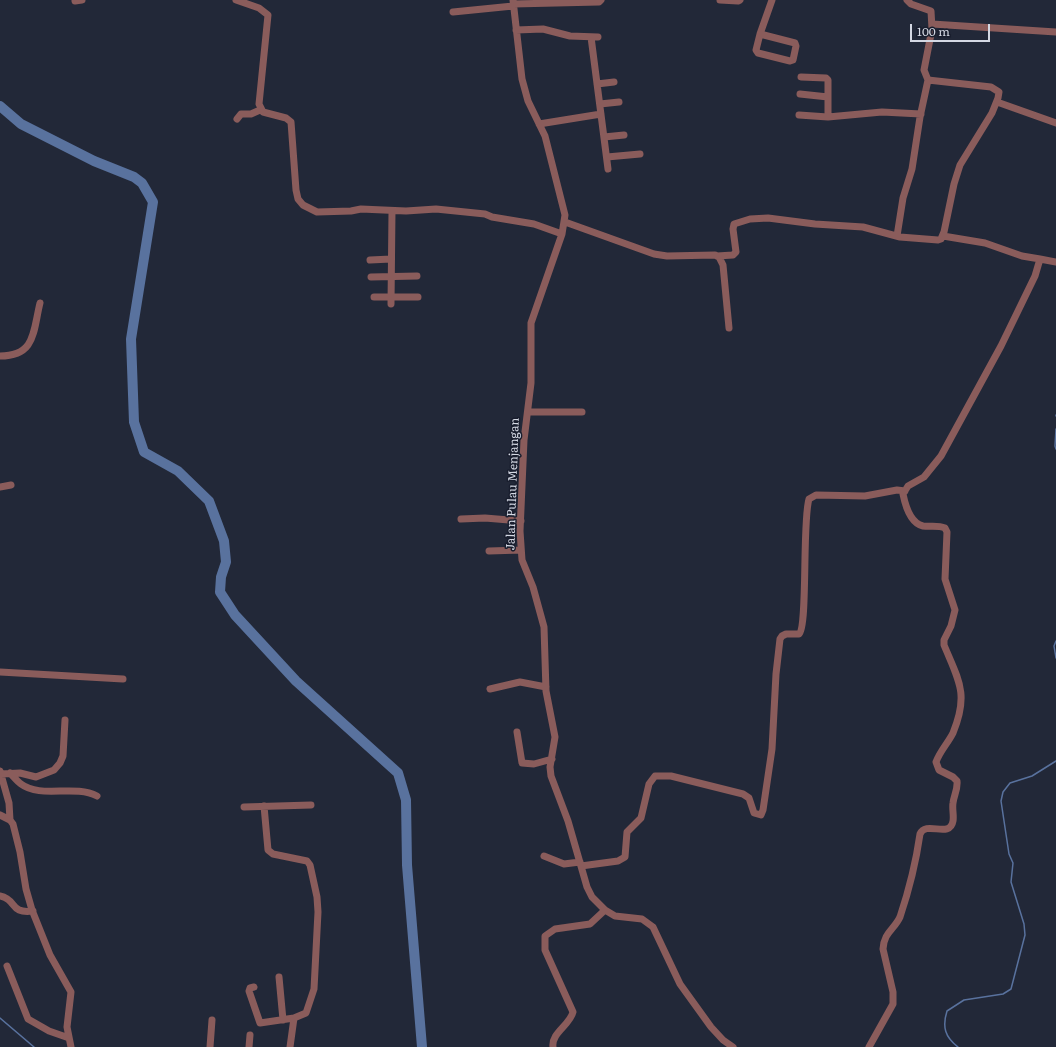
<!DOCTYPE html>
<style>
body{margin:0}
#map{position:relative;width:1056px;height:1047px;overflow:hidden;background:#222838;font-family:Literata,serif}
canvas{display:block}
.scale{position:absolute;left:910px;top:24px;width:80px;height:18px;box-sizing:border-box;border:2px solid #d4d8e3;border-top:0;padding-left:5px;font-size:12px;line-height:14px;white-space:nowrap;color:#d4d8e3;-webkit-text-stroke:3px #191e2e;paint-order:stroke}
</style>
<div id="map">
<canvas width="1056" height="1047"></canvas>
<div class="scale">100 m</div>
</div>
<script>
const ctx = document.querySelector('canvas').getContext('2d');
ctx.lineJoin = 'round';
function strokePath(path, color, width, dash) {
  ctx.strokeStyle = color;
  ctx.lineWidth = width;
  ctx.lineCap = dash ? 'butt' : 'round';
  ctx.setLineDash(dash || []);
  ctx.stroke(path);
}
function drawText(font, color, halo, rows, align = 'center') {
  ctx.font = font + ' Literata,serif';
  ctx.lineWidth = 3;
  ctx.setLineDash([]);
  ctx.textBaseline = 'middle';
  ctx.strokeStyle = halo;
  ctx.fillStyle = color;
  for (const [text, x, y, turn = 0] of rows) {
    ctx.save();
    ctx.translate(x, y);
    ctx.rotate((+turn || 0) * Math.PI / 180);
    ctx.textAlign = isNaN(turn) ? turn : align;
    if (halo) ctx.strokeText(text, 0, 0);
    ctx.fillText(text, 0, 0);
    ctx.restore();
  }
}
const stream = new Path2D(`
 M1056 415V416
 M1056 429 1055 446 1056 449
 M1056 641 1054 646 1056 658
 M0 1018 34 1047
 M958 1047C945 1037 942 1027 947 1011L964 1000 1003 994 1011 989 1025 935 1024 924 1011 882 1013 863 1009 854 1001 801 1003 792 1010 783 1032 776 1056 761`);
const river = new Path2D(`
 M0 106 21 124 94 161 134 177 142 183 153 202 131 339 134 422 144 452 178 471 209 501 224 541 226 562 221 577 220 592 235 615 296 681 398 773 406 800 407 865 422 1047`);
const minor = new Path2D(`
 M236 0 259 8 268 15 259 104 263 112 286 118 291 122 296 190 298 199 303 205 317 212 351 211 361 209 406 211 436 209 485 214 492 217 534 224 562 234
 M513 0 522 79 528 101 545 136 565 215 562 234 531 323V383L524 440 520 531 522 560 533 587 544 627 546 691 555 737 550 767 551 776 568 821 587 887 592 897 605 910 615 916 642 919 653 927 680 984 711 1027 723 1040 733 1047
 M720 0 738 1 740 0
 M75 1 82 0
 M513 4 599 2 601 0
 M453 12 513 6
 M932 24 1056 32
 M516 30 543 29 570 36 598 37
 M760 34 756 50 758 53 790 61 793 60 796 46 795 43 760 34 772 0
 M591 37 608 169
 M801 77 826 78 828 80V117L882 112 921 114
 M597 84 614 82
 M800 94 828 97
 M997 102 1056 123
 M600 104 619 102
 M799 115 828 117
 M237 119 241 114H251L260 110
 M539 124 601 114
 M604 137 624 135
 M607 157 640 154
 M565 222 654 254 667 256 715 255 719 257 723 265 729 328
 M897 236 903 198 912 169 920 117 928 80 924 70 932 29 931 11 911 4 907 0
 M717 256 733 255 736 252 733 229 734 224 750 219 768 218 815 224 863 227 900 237 938 240 941 239 944 232 954 184 960 165 992 113 998 98 999 92 991 87 928 80
 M1040 259 1056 262
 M370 260 391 259
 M371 277 417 276
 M374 297H418
 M391 304 392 211
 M0 356C36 356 33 331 40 303
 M528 412H582
 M0 487 11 485
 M461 519 485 518 521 521
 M489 551 521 550
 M0 672 123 679
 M490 689 520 682 546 687
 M517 732 522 763 534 764 552 759
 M0 771 9 803 10 820
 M10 773C14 777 17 781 21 784 41 799 74 784 97 796
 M1 774 20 773 36 777 54 770 60 763 63 756 65 720
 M244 807 311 805
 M0 815 10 820 13 824 20 852 26 889 32 910 50 955 71 992 67 1027 71 1047
 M544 856 564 864 580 862
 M581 866 618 861 625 857 627 832 641 818 649 784 655 776H671L743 794 749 798 754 813 761 815 763 810 772 749 776 674 780 639 782 636 786 634H799C808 627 802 521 809 499L816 495 865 496 897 490 905 491
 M0 896C18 900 9 914 33 911
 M7 966 28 1019 49 1031 69 1038
 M279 977 283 1020
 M254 987 250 988 249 991 260 1023 294 1018 306 1013 314 989 318 912 317 897 310 865 307 861 273 854 268 850 264 806
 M210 1047 212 1020
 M249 1047 250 1035
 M290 1047 294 1018
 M553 1047C551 1033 570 1025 573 1012L545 950V936L555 929 590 924 605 910
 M869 1047 893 1004V992L883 949C884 932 894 930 900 917 909 890 916 862 920 834 926 820 950 839 953 821 954 815 952 809 953 803 954 795 958 789 957 781L953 777 939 770 936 762C940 751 948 743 953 733 969 694 959 681 944 645V640L951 626 955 610 945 579 947 532 945 528C938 525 930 527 923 526 910 523 905 504 903 494L908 486 924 477 941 456 1001 346 1035 276 1040 259 1022 256 985 243 943 236`);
const streetNames = [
 ["Jalan Pulau Menjangan",513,484,-88]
];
strokePath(stream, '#59729e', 1.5);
strokePath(river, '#59729e', 10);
strokePath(minor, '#8a5c5b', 7);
drawText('12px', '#d4d8e3', '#191e2e', streetNames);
</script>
